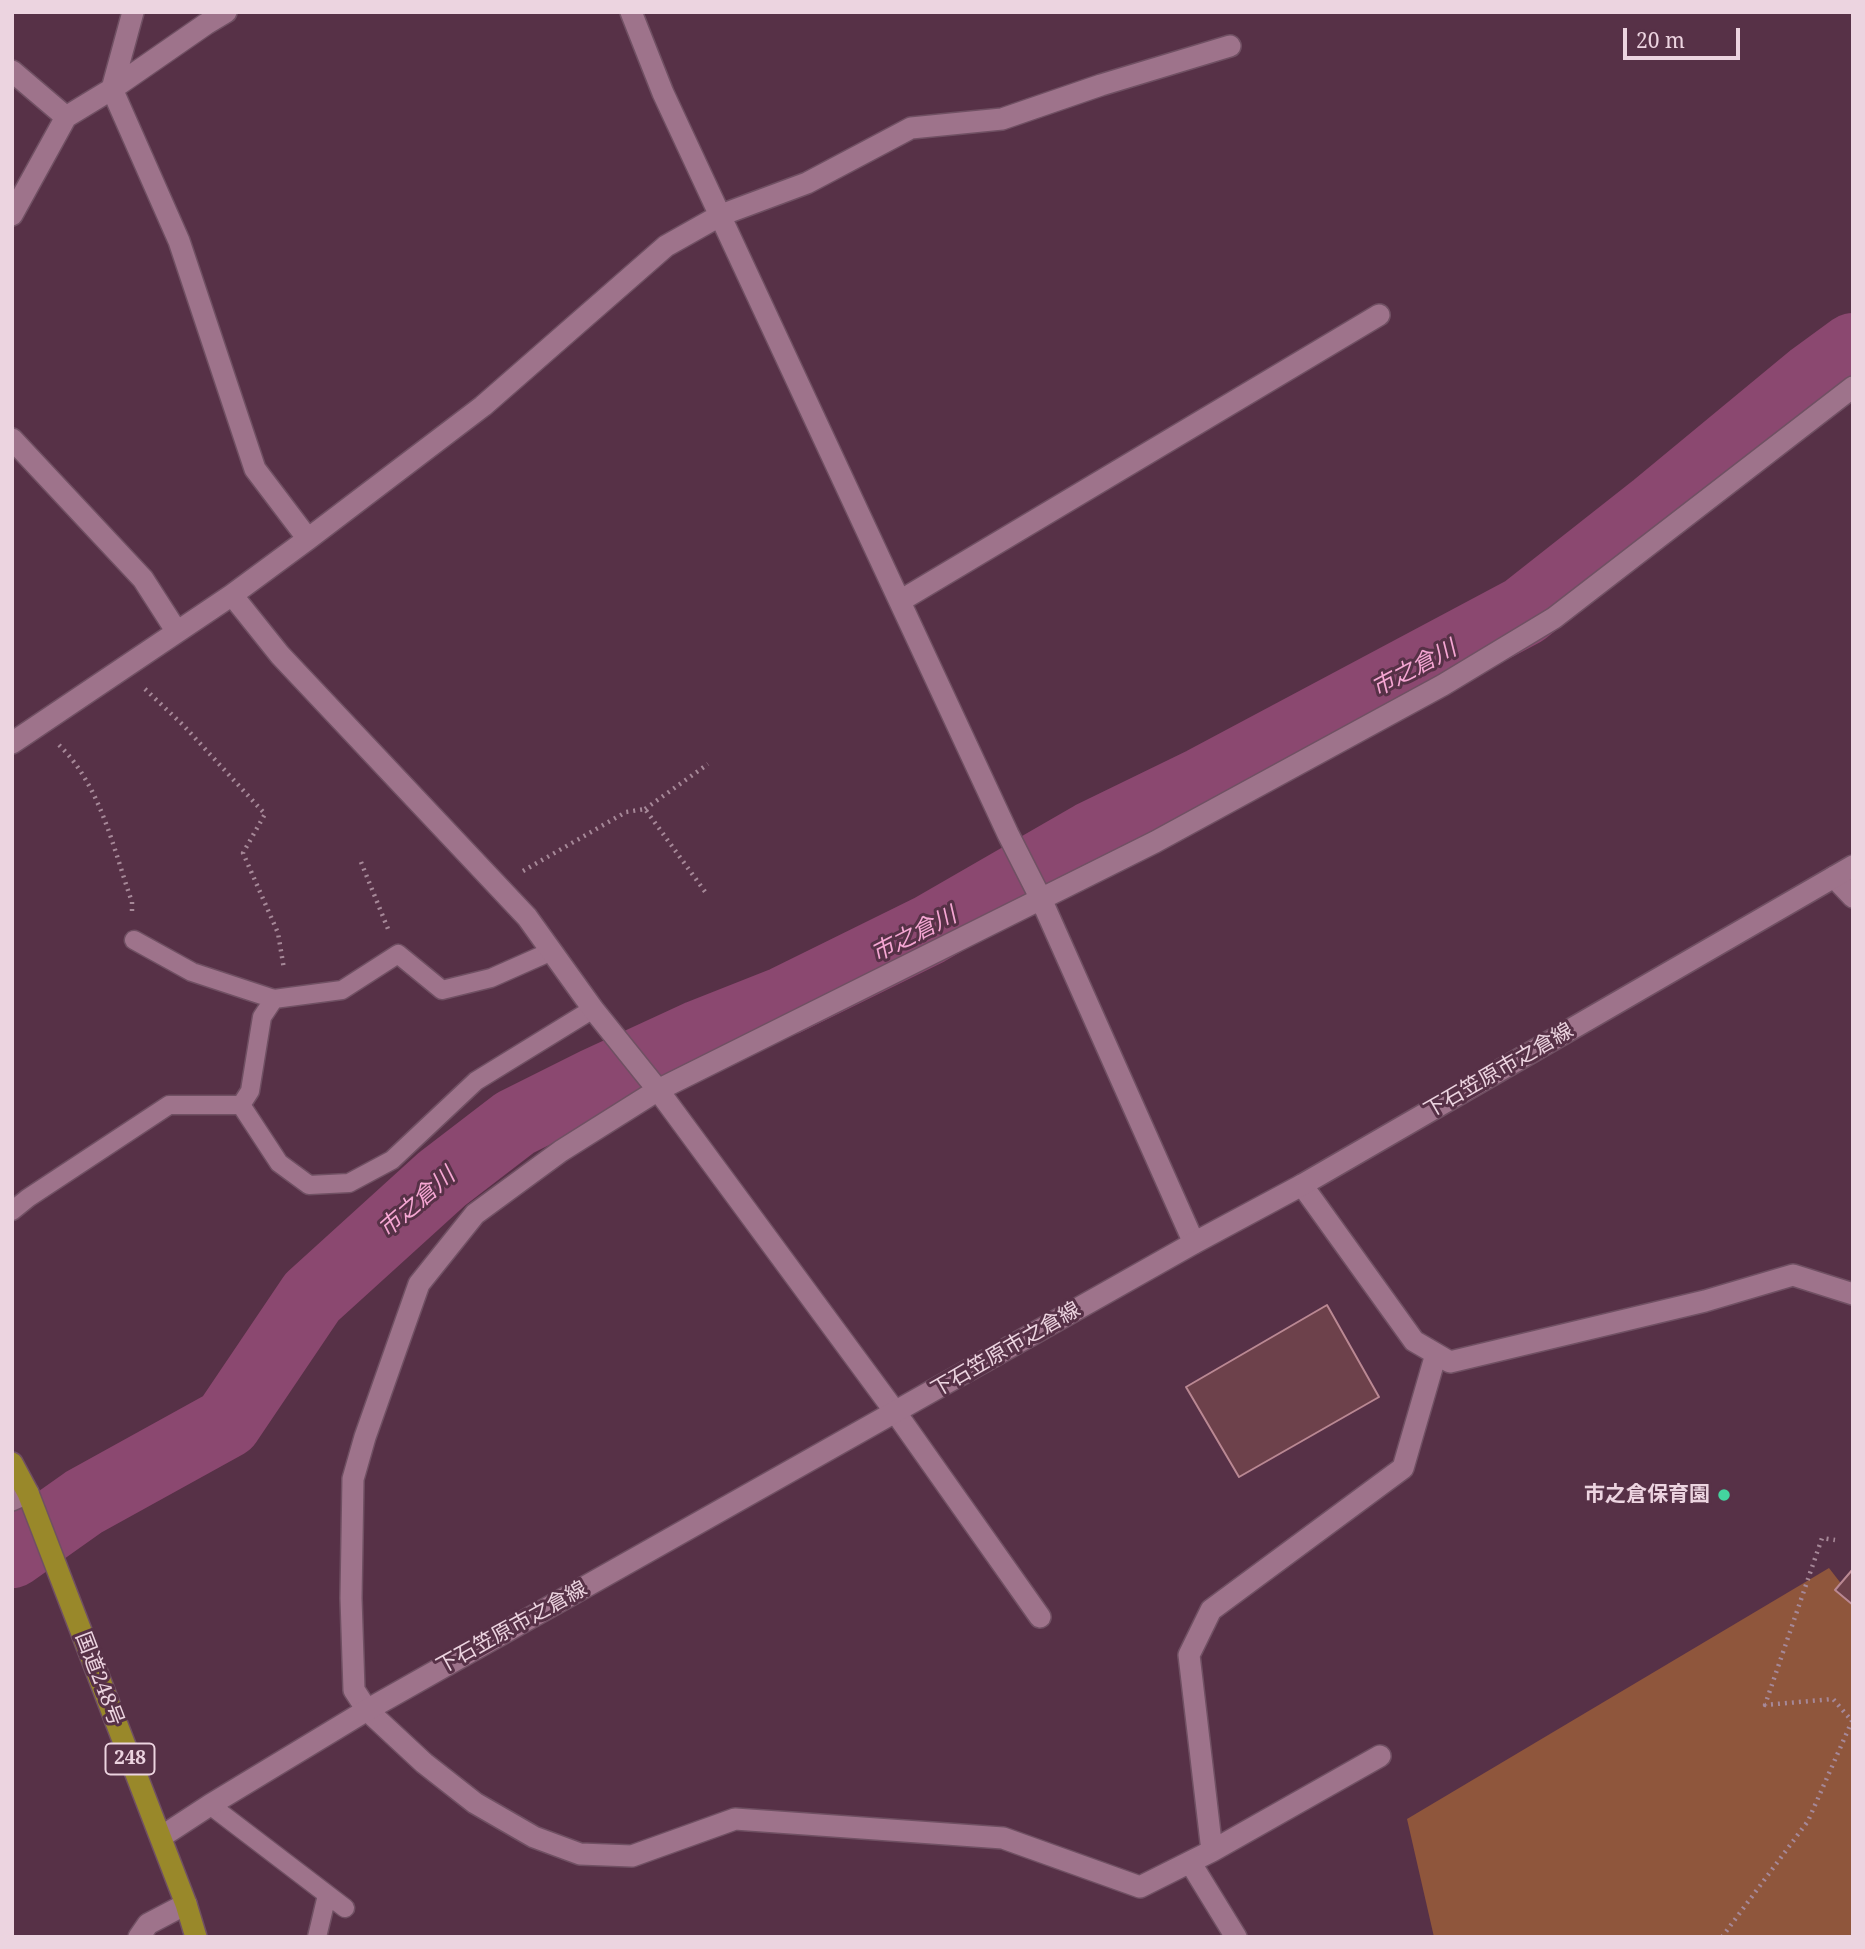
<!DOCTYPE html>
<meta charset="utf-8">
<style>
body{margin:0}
#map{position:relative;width:1865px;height:1949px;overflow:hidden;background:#573147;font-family:"Noto Serif",serif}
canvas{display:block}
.frame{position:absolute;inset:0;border:14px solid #ecd4e0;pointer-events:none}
.scale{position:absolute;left:1623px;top:28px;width:117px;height:32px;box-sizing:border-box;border:4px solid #ecd4e0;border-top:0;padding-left:9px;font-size:21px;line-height:24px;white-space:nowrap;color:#ecd4e0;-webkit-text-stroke:5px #573147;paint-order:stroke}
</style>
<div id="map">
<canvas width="1865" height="1949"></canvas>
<div class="frame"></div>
<div class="scale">20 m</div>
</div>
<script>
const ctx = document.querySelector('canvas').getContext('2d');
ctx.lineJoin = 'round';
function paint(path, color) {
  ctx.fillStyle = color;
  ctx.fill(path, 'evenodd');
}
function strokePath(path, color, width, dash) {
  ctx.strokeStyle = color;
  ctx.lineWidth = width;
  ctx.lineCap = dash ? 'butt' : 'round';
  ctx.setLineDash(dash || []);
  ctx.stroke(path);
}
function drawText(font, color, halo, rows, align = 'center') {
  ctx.font = font + ' "Noto Serif","Noto Sans JP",serif';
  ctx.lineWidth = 6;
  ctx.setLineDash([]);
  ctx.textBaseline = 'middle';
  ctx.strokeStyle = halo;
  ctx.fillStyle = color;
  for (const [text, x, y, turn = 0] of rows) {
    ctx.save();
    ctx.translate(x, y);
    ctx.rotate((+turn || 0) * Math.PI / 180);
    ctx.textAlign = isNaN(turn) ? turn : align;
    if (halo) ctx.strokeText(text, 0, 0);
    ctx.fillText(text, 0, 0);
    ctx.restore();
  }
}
const green = new Path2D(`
 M1829 1568 1853 1599V1937H1434L1407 1819Z`);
const river = new Path2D(`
 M12 1553 84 1502 227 1423 312 1297 442 1179 515 1123 595 1083 699 1035 785 1001 929 930 1092 836 1203 782 1524 611 1656 507 1812 378 1853 348`);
const building = new Path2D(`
 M1327 1305 1379 1397 1239 1477 1186 1387Z
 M1853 1569V1605L1835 1590Z`);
const path = new Path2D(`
 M145 689 184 726 265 814 243 853 278 933 284 969
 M59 745C101 786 113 848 132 902V914
 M645 809 708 764
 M361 862 388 929
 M523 871 626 812 645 809 706 893
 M1722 1937 1808 1821 1852 1721 1833 1699 1765 1705 1822 1538 1835 1540`);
const service = new Path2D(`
 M134 940 192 972 274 999
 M241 1105 250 1091 262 1017 274 999 342 990 398 954 442 990 491 978 552 951
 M12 1211 28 1198 169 1105H241L279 1163 309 1185 349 1183 392 1160 476 1081 593 1009
 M210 1805 345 1908
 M317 1937 327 1895`);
const minor = new Path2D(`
 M133 12 112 89 179 241 255 469 308 539
 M631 12 663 93 1008 834 1041 899 1194 1243
 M12 71 66 117
 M12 215 66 117 112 89 206 24 226 12
 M12 439 143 579 177 632
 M232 595 280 655 527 917 593 1009 658 1090 896 1413 1040 1617
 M900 601 1379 315
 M12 743 232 595 308 539 483 406 666 246 721 215 807 183 911 128 1002 119 1101 85 1230 46
 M1834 877 1853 897
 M1302 1185 1414 1341 1450 1362 1705 1301 1793 1275 1853 1294
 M1436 1354 1403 1468 1211 1610 1189 1655 1212 1851 1140 1887 1003 1838 735 1819 632 1856 580 1854 534 1837 475 1803 424 1763 367 1710 354 1690 351 1598 353 1479 365 1437 419 1284 475 1214 561 1151 658 1090 1155 842 1443 685 1554 618 1853 387
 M12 1500 28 1493
 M1212 1851 1380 1756
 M1190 1862 1236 1937
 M139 1937 148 1924 186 1904`);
const secondary = new Path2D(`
 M161 1837 210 1805 367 1710 1194 1243 1302 1185 1853 866`);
const trunk = new Path2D(`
 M12 1463 28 1493 186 1904 196 1937`);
const markers = [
 [1724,1495,7,"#44d49f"]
];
const shields = [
 [130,1759,49]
];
const shieldNames = [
 ["248",130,1759]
];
const streetNames = [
 ["下石笠原市之倉線",1499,1071,-30],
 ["下石笠原市之倉線",1006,1350,-30],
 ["下石笠原市之倉線",512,1628,-29],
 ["国道248号",99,1679,69]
];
const poiNames = [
 ["市之倉保育園",1710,1495]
];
const waterNames = [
 ["市之倉川",1414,669,-28],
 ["市之倉川",914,935,-27],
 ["市之倉川",417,1203,-41]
];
paint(green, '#8f563c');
strokePath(river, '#8b4870', 70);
paint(building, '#6d414b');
strokePath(building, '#ba8893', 2);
strokePath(service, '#705063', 21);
strokePath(minor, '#705063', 24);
strokePath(secondary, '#705063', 24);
strokePath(trunk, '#705063', 24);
strokePath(path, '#a68898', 4.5, [2, 5]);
strokePath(service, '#9e738b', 18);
strokePath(minor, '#9e738b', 21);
strokePath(secondary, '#9e738b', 21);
strokePath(trunk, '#99882a', 21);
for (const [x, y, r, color] of markers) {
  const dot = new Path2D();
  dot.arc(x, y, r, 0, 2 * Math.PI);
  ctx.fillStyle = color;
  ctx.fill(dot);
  strokePath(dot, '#573147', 2.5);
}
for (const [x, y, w] of shields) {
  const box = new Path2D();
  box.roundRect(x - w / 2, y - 15.5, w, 31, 5);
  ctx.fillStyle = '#573147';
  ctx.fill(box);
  strokePath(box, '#ecd4e0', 2);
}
drawText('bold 19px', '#ecd4e0', null, shieldNames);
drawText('21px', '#ecd4e0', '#573147', streetNames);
drawText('bold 21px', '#ecd4e0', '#573147', poiNames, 'right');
drawText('italic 23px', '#f5a6d3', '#573147', waterNames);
</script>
